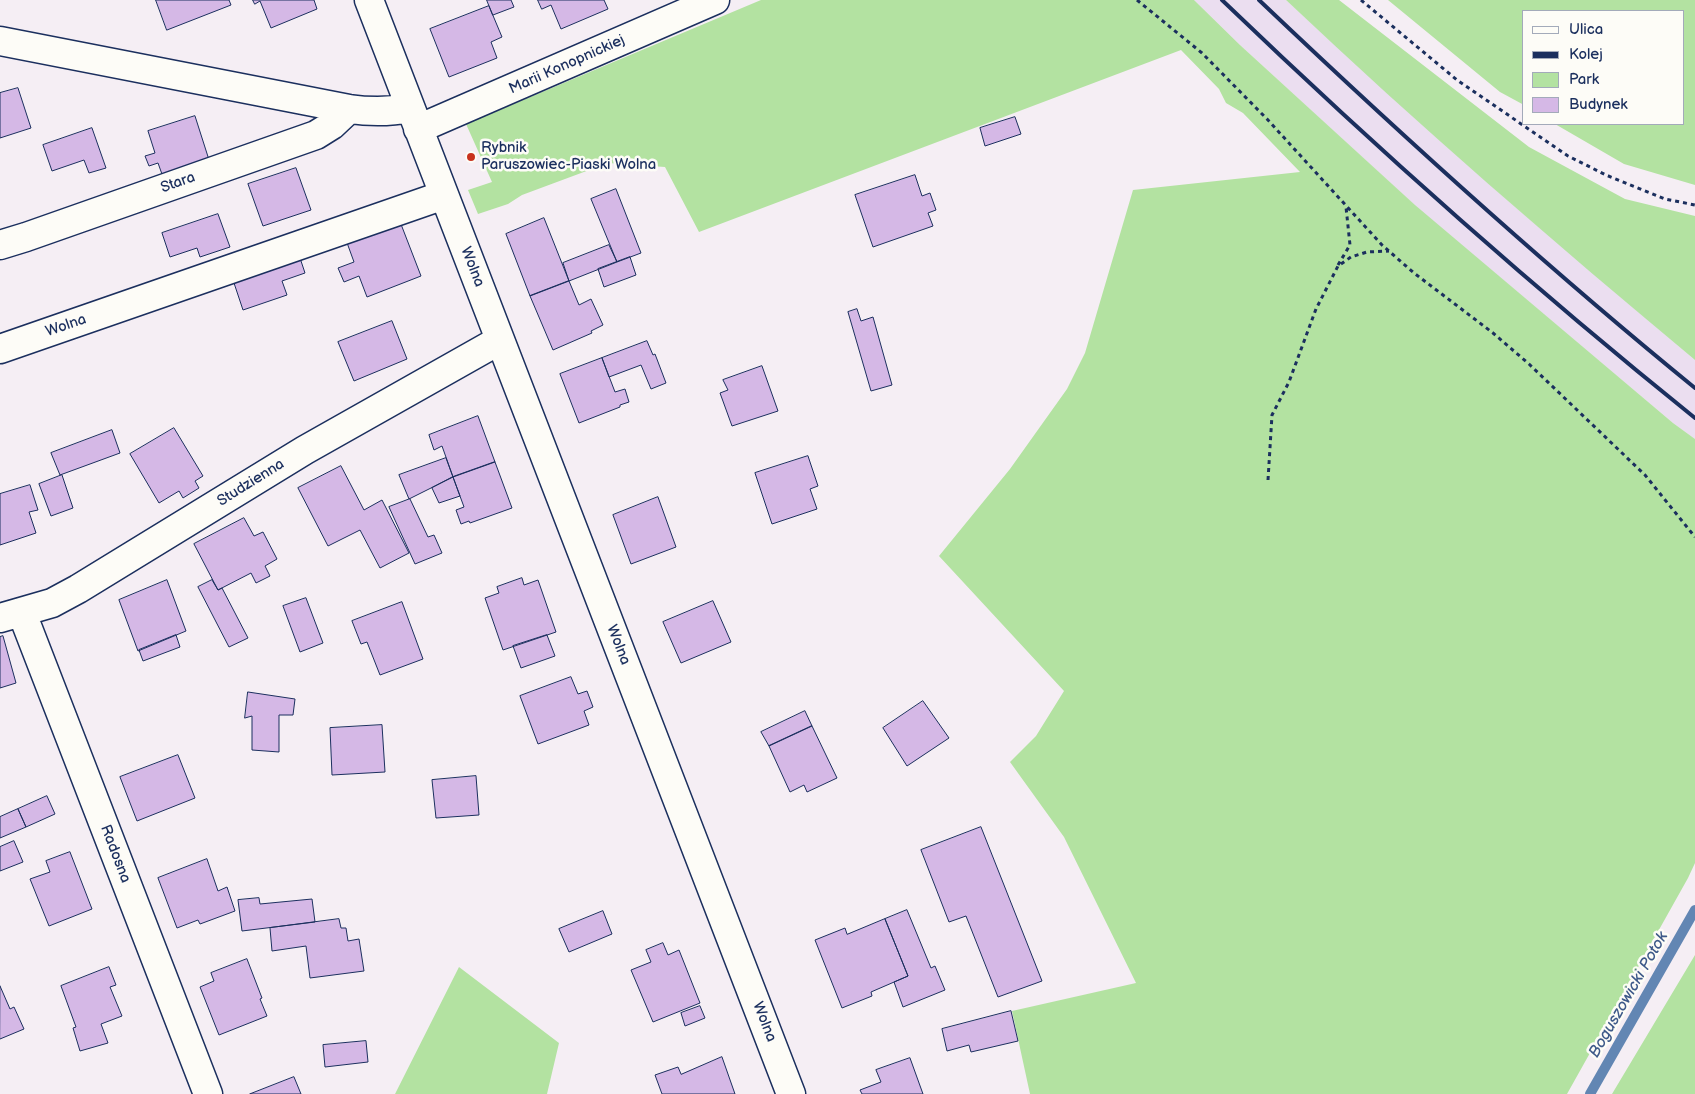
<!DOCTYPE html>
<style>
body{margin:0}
#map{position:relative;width:1695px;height:1094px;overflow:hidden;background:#f5eef4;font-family:"Balsamiq Sans",sans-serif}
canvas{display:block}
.legend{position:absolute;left:1522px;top:10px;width:162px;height:115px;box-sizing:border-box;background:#fdfcf7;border:1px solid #a3aaba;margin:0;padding:6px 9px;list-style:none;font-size:15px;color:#1b2f5e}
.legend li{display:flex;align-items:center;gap:10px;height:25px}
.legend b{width:25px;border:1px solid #a3aaba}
</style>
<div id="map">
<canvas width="1695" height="1094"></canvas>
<ul class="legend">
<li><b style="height:6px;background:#fdfcf7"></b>Ulica</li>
<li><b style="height:6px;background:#1b2f5e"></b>Kolej</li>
<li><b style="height:14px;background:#b3e2a1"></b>Park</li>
<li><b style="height:14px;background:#d5b8e6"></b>Budynek</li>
</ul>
</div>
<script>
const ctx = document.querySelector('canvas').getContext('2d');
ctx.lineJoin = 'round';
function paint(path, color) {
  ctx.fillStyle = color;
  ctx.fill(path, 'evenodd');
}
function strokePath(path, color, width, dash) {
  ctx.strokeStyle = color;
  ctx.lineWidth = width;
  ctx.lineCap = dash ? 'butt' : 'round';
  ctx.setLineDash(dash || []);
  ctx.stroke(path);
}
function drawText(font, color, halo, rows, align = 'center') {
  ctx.font = font + ' "Balsamiq Sans",sans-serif';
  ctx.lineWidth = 5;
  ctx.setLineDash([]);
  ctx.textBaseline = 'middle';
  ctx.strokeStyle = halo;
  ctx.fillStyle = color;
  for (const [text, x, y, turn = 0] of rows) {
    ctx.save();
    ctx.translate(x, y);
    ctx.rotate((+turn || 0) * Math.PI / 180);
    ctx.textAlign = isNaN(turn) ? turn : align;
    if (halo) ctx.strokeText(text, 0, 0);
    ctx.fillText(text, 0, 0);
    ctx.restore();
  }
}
const built = new Path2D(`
 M1194 0H1286L1414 117 1511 203 1695 360V439L1673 423 1421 211 1240 45Z`);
const green = new Path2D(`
 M761 0H1194L1240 45 1415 205 1673 423 1695 439V863L1688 878 1567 1094H1030L1012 1011 1136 983 1064 837 1010 762 1036 736 1064 691 939 556 1010 469 1067 389 1085 353 1133 190 1300 172 1243 113 1226 103 1219 89 1181 50 699 232 665 167 608 163 522 195 508 204 478 214 468 190 492 182 466 124Z
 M1286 0H1339L1529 147 1625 199 1695 216V360C1556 244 1418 125 1286 0Z
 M1388 0H1695V185L1624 164 1555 124H1684V11H1524V105L1500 92Z
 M1695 955V1094H1612Z
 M459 967 559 1043 547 1094H395Z`);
const stream = new Path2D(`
 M1590 1094 1695 910`);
const building = new Path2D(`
 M156 0H229L231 5 167 30Z
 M253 0H314L317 9 271 28 260 1 255 4Z
 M487 0H511L514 7 493 15Z
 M538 0H604L608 9 561 29 551 5 542 9Z
 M489 6 502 37 491 42 497 58 449 77 430 29Z
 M18 88 31 128 0 138V93Z
 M195 116 210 163 163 177 158 163 149 166 145 156 155 153 148 131Z
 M1015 117 1021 134 985 146 980 128Z
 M92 128 106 168 89 173 84 160 52 171 43 145Z
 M296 168 311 210 263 226 248 184Z
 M915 175 922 196 930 193 936 210 928 213 933 226 873 247 855 195Z
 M616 189 641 253 617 262 591 199Z
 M218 214 230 247 200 257 197 248 170 257 162 233Z
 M544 218 569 281 530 296 506 234Z
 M399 219 421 276 367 297 359 276 344 282 338 268 354 262 346 240Z
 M609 245 617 262 569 281 563 263Z
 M299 255 305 273 282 281 287 295 243 310 232 277Z
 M630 257 636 275 604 287 598 269Z
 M569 281 579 305 591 299 603 325 591 331 592 333 553 350 530 296Z
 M857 309 861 321 873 317 892 385 871 391 848 312Z
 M392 321 407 359 354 381 338 342Z
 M647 341 653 355 655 354 666 383 651 389 641 365 609 377 602 358Z
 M602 358 615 392 625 389 629 402 620 405V407L579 423 560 374Z
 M762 366 778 411 732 426 720 393 728 390 723 380Z
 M478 416 495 462 453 477 442 446 434 450 429 435Z
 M174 428 203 476 195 481 199 488 183 498 179 491 159 503 130 454Z
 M112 430 120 453 60 475 51 453Z
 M808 456 818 486 810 489 817 509 772 524 755 473Z
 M446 458 453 477 409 499 399 475Z
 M495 462 512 508 470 523 469 521 461 524 456 510 464 507 453 477Z
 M341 466 364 510 382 500 409 553 380 568 360 530 328 546 298 488Z
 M62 475 73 508 51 516 39 484Z
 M453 477 460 496 439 503 432 488Z
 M30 485 38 510 29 512 36 533 0 545V494Z
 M658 497 676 547 631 564 613 515Z
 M410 499 428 537 434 535 442 553 415 564 389 507Z
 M244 518 254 536 263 532 277 559 265 566 270 576 256 583 251 573 218 590 194 544Z
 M522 578 524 585 538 580 556 632 503 650 485 598 499 593 497 587Z
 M167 580 186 631 138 651 119 600Z
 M212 580 218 590 222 588 248 638 229 647 198 587Z
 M306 598 323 643 300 652 283 606Z
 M713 601 731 642 681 663 663 622Z
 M402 602 423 659 380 675 367 642 361 644 352 621Z
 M176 635 180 647 143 661 139 650Z
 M547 635 555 656 521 668 513 646Z
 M3 636 16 683 0 688V637Z
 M571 677 578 694 587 691 593 707 584 711 589 725 538 744 520 696Z
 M248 692 295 699 293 715H279V752L252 750V716L245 718Z
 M923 701 949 738 907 766 883 728Z
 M805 711 812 726 769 746 761 732Z
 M382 725 385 772 332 775 330 728Z
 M812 726 837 778 807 792 804 785 790 792 769 746Z
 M178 755 195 798 137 821 120 777Z
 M476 776 479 815 436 818 432 780Z
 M47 796 55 814 26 827 18 809Z
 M18 809 26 827 0 838V817Z
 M981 827 1042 981 998 997 966 916 949 922 921 850Z
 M14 841 23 862 0 871V847Z
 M70 852 92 909 49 926 30 879 50 872 46 861Z
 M207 859 218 891 227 887 235 911 200 924 198 920 177 928 158 878Z
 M259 898 260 904 312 899 315 922 242 931 238 900Z
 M907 910 931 968 935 966 945 990 903 1007 894 982 908 976 885 919Z
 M603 911 612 934 569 952 559 929Z
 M339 919 341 928H346L348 941 359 939 364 971 310 978 306 946 272 951 270 928Z
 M885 919 908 976 871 992 872 996 842 1008 815 940 845 928 847 934Z
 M663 943 668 955 679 950 700 1003 653 1022 631 970 651 962 646 950Z
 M247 959 262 998 260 999 267 1016 219 1035 200 987 214 981 211 973Z
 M109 967 116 985 110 987 122 1016 101 1024 108 1043 80 1051 73 1028 76 1027 61 986Z
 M0 986 10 1009 14 1007 24 1029 0 1039Z
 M700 1006 705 1018 685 1026 681 1013Z
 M1011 1011 1018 1041 971 1052 969 1045 947 1051 942 1029Z
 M366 1041 368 1062 325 1067 323 1045Z
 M722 1057 735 1094H662L655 1075 678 1067 681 1074Z
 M910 1058 923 1094H862L860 1090 881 1082 876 1070Z
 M294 1077 301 1094H250Z`);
const path = new Path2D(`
 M1137 0 1202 53 1267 119 1382 245 1414 273 1493 333 1529 364 1645 475 1695 537
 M1361 0 1457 80 1568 156 1606 175 1665 199 1695 205
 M1338 265 1350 245 1346 207
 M1268 480 1272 415 1289 382 1316 309 1338 266 1351 257 1367 252 1389 251`);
const minor = new Path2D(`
 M369 0 791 1094
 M0 41 349 109C370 112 390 112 410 108
 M418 129 715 0
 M0 245 26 237 316 135 332 125 349 109
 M0 349 444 195
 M22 613 208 1094
 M0 618 52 603 78 589 305 450 500 340`);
const rail = new Path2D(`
 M1222 0C1374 146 1531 286 1695 418
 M1259 0C1400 134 1544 265 1695 388`);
const markers = [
 [471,157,5,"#c8321e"]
];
const streetNames = [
 ["Marii Konopnickiej",567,65,-24],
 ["Stara",178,183,-20],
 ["Wolna",472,267,69],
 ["Wolna",66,326,-19],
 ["Studzienna",251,483,-32],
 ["Wolna",618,645,69],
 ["Radosna",115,854,69],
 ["Wolna",764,1022,69]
];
const poiNames = [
 ["Rybnik",481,148],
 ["Paruszowiec-Piaski Wolna",481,165]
];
const waterNames = [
 ["Boguszowicki Potok",1629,995,-60]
];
paint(built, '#ebdef0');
paint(green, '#b3e2a1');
strokePath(stream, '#6286b3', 10);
paint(building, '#d5b8e6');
strokePath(building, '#1b2f5e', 1);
strokePath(minor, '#1b2f5e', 31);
strokePath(path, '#1b2f5e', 3, [4, 4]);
strokePath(minor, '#fdfcf7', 28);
strokePath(rail, '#1b2f5e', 4);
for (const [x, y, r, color] of markers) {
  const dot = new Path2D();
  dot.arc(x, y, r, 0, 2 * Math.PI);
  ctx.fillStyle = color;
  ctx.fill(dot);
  strokePath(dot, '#fdfcf7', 2);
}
drawText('15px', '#1b2f5e', '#fdfcf7', streetNames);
drawText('15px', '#1b2f5e', '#fdfcf7', poiNames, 'left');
drawText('italic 16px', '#3e5a89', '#fdfcf7', waterNames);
</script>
